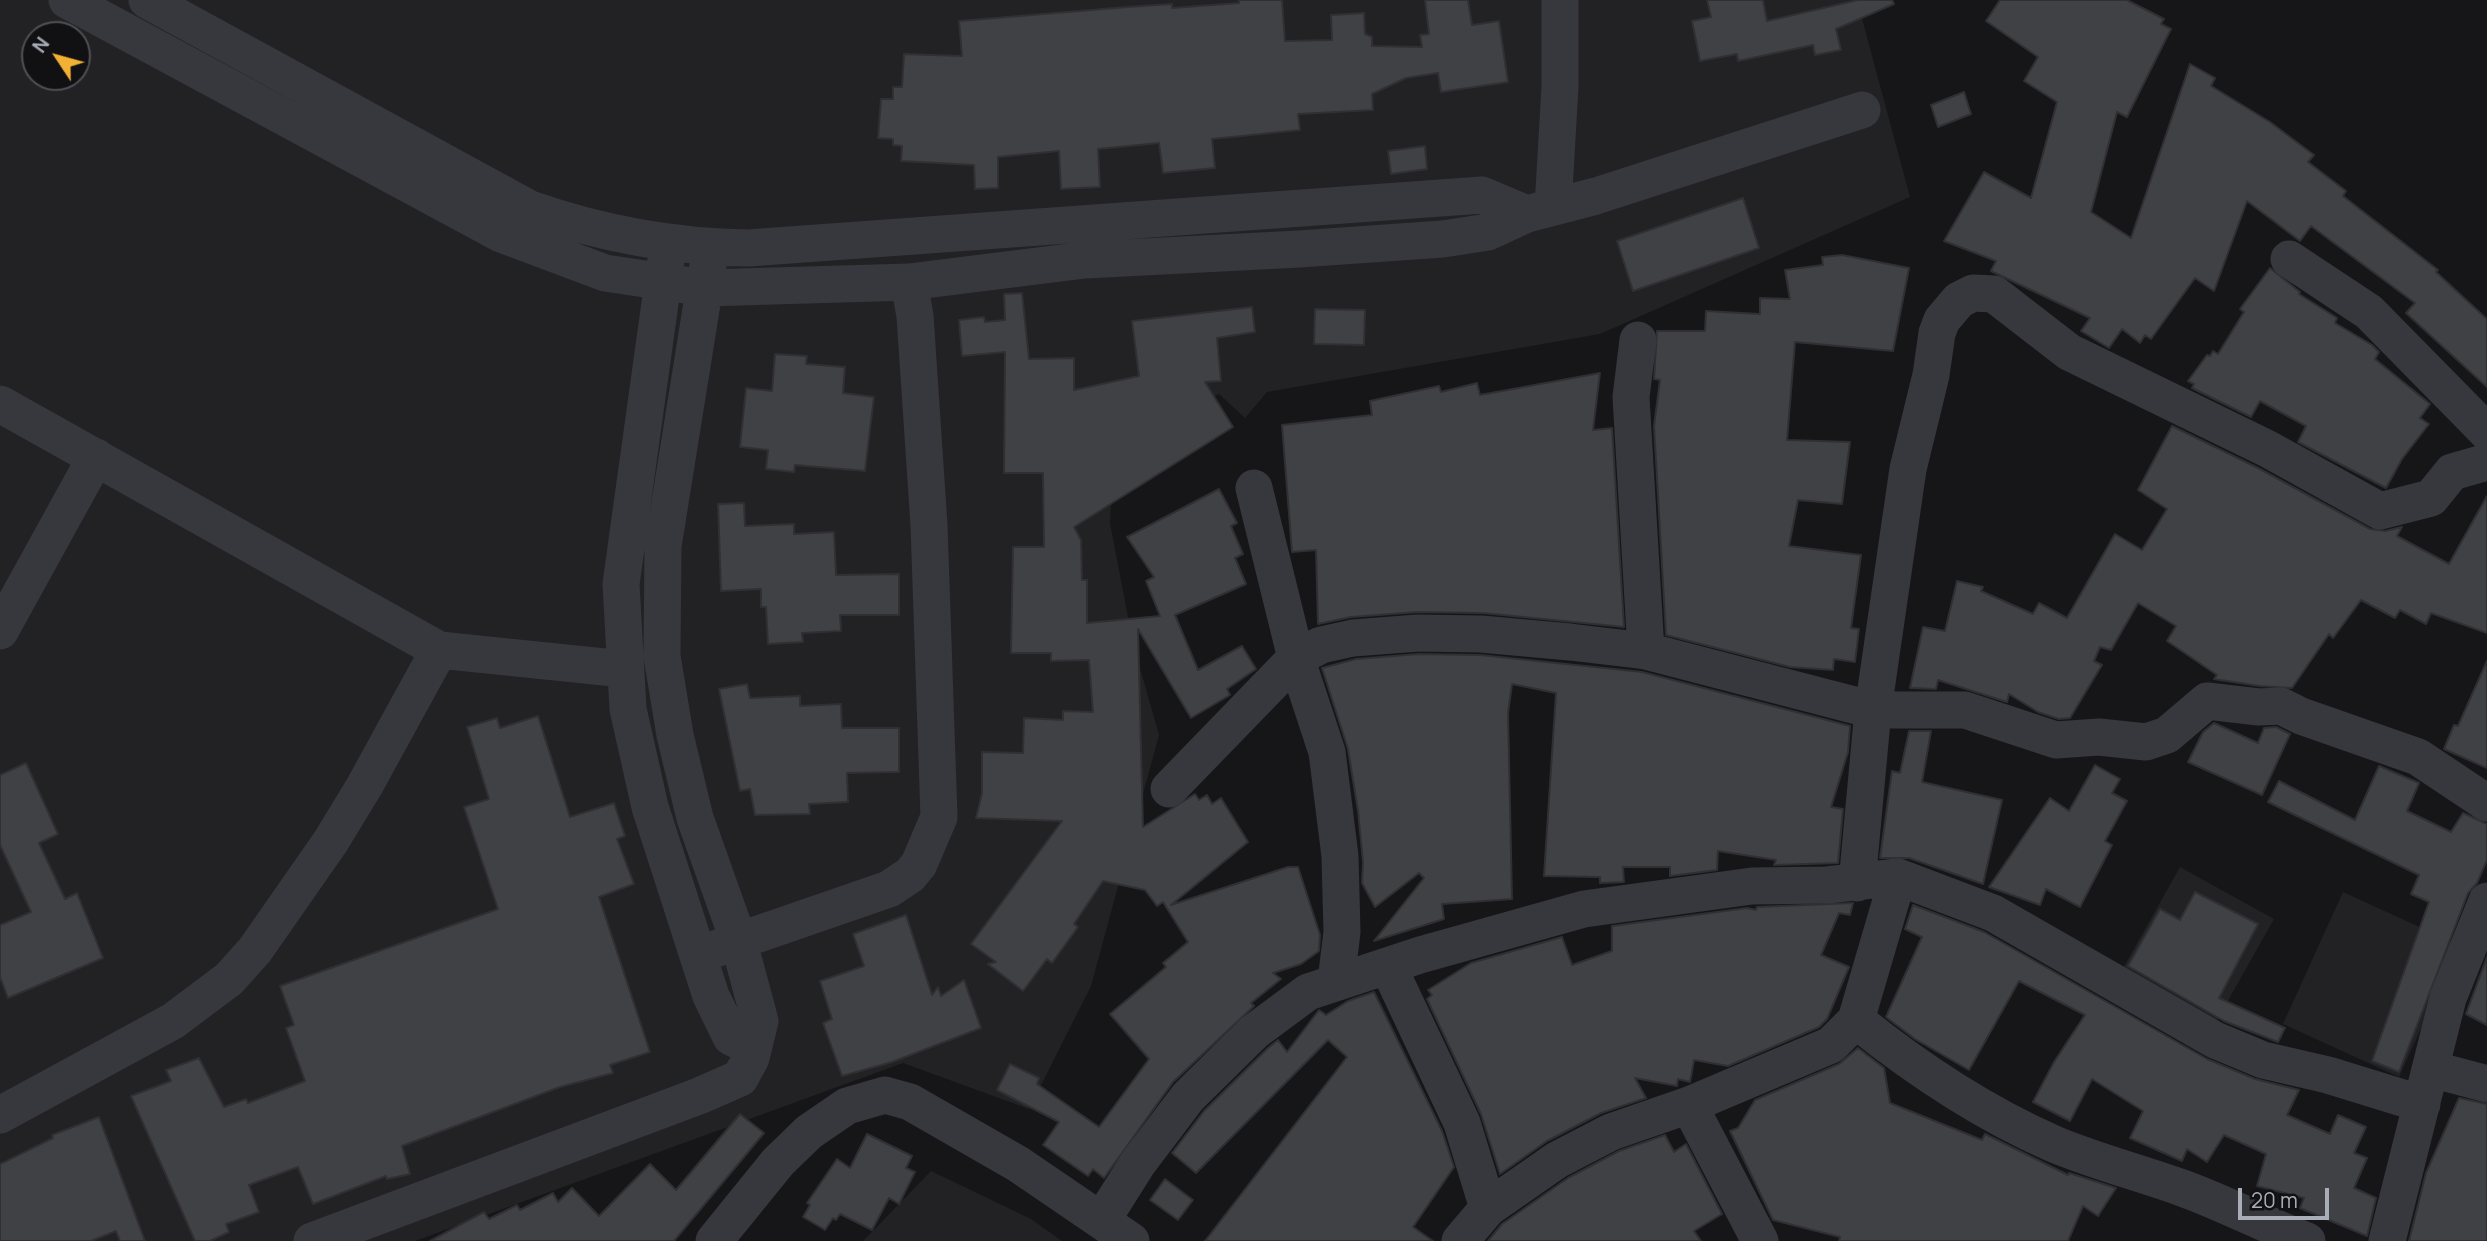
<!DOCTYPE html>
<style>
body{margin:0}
#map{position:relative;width:2487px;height:1241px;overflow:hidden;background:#161618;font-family:Manrope,sans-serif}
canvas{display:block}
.north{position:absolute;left:21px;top:21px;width:70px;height:70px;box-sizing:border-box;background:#111113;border:2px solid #4d4f55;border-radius:50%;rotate:306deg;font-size:19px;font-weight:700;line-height:28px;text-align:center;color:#a8adb8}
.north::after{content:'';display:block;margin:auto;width:24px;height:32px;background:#f2b134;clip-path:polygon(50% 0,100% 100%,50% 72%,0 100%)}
.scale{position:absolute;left:2238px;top:1188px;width:91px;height:32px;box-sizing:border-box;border:4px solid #a8adb8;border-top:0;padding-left:9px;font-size:21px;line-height:24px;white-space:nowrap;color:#a8adb8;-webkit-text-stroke:5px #111113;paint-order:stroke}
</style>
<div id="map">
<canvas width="2487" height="1241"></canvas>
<div class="north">N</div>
<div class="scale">20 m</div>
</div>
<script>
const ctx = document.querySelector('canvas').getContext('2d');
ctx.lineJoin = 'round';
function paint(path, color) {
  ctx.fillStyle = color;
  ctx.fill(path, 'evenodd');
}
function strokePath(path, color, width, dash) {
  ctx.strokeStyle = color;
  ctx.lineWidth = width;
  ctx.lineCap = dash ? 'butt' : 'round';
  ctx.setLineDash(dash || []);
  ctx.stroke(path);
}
const built = new Path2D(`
 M0 0H1857L1910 197 1600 334 1267 392 1245 418 1219 394 1129 437 1112 487 1110 523 1133 643 1159 735 1091 986 1029 1109 903 1063 415 1241H0ZM35 35H77V77H35Z
 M2180 867 2274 919 2216 1022 2122 970Z
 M2343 892 2459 945 2399 1077 2283 1024Z
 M931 1171 1031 1219 1062 1241H863Z`);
const building = new Path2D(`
 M1239 0H1282L1285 41 1332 40 1331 15 1364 13 1365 34 1372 37V46L1422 47 1420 35 1429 34 1425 0H1468L1472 25 1499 21 1508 82 1441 92 1438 73 1406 78 1372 94 1373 110 1298 114 1300 130 1212 139 1215 168 1163 173 1159 143 1098 149 1100 187 1061 189 1059 151 998 157V188L975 189 974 165 901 161 902 146 893 145V139L878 138 881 99H893V87H902L904 54 962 56 959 21 1127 7 1172 4V8L1239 3Z
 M1707 0H1763L1767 21 1858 0H1892L1894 4 1836 29 1841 50 1815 55 1813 45 1738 61 1737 54 1700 61 1692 21 1711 17Z
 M2000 0H2127L2164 19 2161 24 2171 29 2127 117 2117 112 2091 212 2131 238 2190 64 2215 78 2211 86 2270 122 2314 155 2308 162 2346 191 2343 196 2438 270 2436 272 2487 319V387L2406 313 2415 303 2311 226 2300 241 2247 201 2214 291 2195 278 2151 339 2145 335 2140 343 2122 329 2109 348 2081 331 2090 318 1991 271 1996 261 1944 241 1984 172 2031 198 2057 102 2024 81 2038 57 1986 21Z
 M1964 92 1971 114 1938 127 1931 105Z
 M1425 146 1427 169 1391 174 1388 151Z
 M1743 198 1759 248 1633 291 1617 241Z
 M1842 255 1909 268 1893 351 1795 342 1787 440 1850 442 1842 504 1798 500 1789 546 1861 555 1851 628 1859 629 1855 662 1834 659 1833 670 1790 667 1666 635 1654 426 1660 380 1654 379 1657 331H1705L1706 311 1760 314V298L1790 299 1785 270 1823 265 1822 257Z
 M2270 268 2300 292 2299 294 2337 318 2335 323 2372 345 2379 352 2375 359 2430 404 2420 418 2429 424 2402 459 2386 488 2298 442 2306 426 2260 401 2251 417 2192 388 2194 384 2188 381 2207 355 2210 356 2213 351 2218 354 2244 312 2240 309Z
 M1022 293 1029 359 1074 358V390L1139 376 1132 321 1252 307 1255 332 1217 338 1221 381 1205 382 1233 427 1074 527 1081 540 1082 580H1087V623L1160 616 1146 581 1154 577 1127 537 1219 489 1237 523 1231 526 1243 554 1235 558 1246 584 1175 615 1198 670 1242 646 1256 669 1227 689 1230 695 1191 718 1138 629 1143 827 1195 794 1199 800 1207 795 1212 804 1221 798 1248 842 1171 905 1288 867H1298L1320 935 1319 951 1301 964 1273 973 1281 979 1251 1003 1254 1006 1173 1082 1104 1178 1093 1169 1088 1176 1043 1145 1059 1122 997 1090 1010 1064 1039 1078 1037 1084 1099 1127 1149 1059 1110 1014 1166 967 1163 963 1188 942 1163 902 1157 906 1145 890 1103 881 1074 924 1078 927 1052 963 1047 959 1023 991 988 964 996 962 971 944 1062 821 976 818 982 793V752L1023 753 1024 718 1063 720V711L1093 712 1089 660 1051 661V653H1011L1013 547H1044L1043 473H1004L1005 352 962 356 959 320 984 317 985 322 1005 320 1004 294Z
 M1315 309 1365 310 1364 345 1314 344Z
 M775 354 807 356 806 364 845 367 843 393 874 397 865 471 795 465 794 472 766 469 768 450 740 447 746 388 772 391Z
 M1600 373 1593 430 1612 428 1624 627 1483 613 1418 612 1351 617 1318 624 1316 550 1292 552 1282 425 1372 415 1370 401 1439 386 1441 392 1477 383 1480 395Z
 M2172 426 2258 468 2370 529 2385 531 2402 527 2397 536 2449 564 2487 496V633L2431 613 2426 624 2400 610 2395 618 2361 600 2333 638 2329 634 2292 688 2260 686 2214 679 2217 675 2167 641 2176 626 2138 603 2111 650 2100 647 2094 661 2102 665 2070 718 2059 719 2038 712 2009 694 2007 702 1938 680 1936 689 1910 688 1923 627 1945 631 1957 581 1983 587 1981 591 2033 614 2039 603 2067 618 2115 534 2142 550 2167 509 2138 490Z
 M744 503 745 526 794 524V534L834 532 836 575 899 574V615H840L841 631 802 633 803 642 768 644 766 607H761V589L721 591 718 504Z
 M1419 654 1480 655 1642 672 1850 726 1848 752 1831 807 1843 809 1838 863 1774 865 1776 860 1718 851 1717 870 1670 876V867H1623L1624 882 1600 883V877L1544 876 1556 693 1512 684 1508 713 1512 899 1442 904 1444 919 1374 941 1424 878 1419 873 1375 907 1362 883 1363 862 1358 811 1348 749 1322 668 1356 659Z
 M2487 661V768L2444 749 2454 725 2458 726Z
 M747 684 750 698 800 696V706L841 704 842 728H899V772L847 773 848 802 809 804 810 814 755 815 750 789 740 791 719 689Z
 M538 716 570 817 614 803 625 836 617 839 634 884 599 897 650 1052 610 1065 613 1073 560 1087 402 1146 410 1174 387 1179 386 1176 313 1204 298 1167 249 1185 259 1212 226 1224 229 1232 210 1241H195L131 1096 171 1081 166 1070 199 1058 224 1107 246 1099 248 1103 305 1081 286 1028 294 1025 280 986 498 909 464 807 489 799 467 727 497 718 500 728Z
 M2214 723 2258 743 2264 728 2276 727 2290 734 2262 795 2188 762 2203 732Z
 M1909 731H1931L1922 782 2002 800 1983 884 1909 858H1880L1892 771 1900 773Z
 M26 763 58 834 39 843 65 899 77 893 103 958 8 998 0 977V925L31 912 0 845V775Z
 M2095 765 2120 779 2112 793 2127 801 2105 841 2112 845 2080 907 2046 889 2040 905 1989 887 2050 798 2069 811Z
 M2379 766 2419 783 2407 811 2451 832 2463 813 2487 824V860L2477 883 2468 893 2399 1072 2372 1061 2429 902 2411 894 2419 875 2268 802 2279 781 2355 820Z
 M2195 892 2258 924 2219 998 2285 1028 2278 1042 2224 1021 2128 966 2160 909 2180 920Z
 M1853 903 1850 915 1839 913 1821 955 1849 967 1827 1019 1819 1027 1728 1066 1694 1060 1690 1082 1678 1079 1677 1086 1635 1078 1646 1098 1601 1113 1547 1141 1500 1174 1481 1114 1427 999 1432 995 1428 990 1471 963 1562 937 1572 965 1612 951V926L1747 908 1756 910 1757 907Z
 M1913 905 1984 932 2207 1059 2255 1079 2299 1090 2287 1115 2330 1134 2338 1115 2366 1127 2354 1153 2367 1158 2354 1188 2376 1198 2367 1236 2300 1208 2304 1198 2257 1186 2266 1154 2224 1135 2207 1162 2187 1149 2182 1161 2130 1138 2143 1111 2092 1079 2070 1121 2033 1102 2054 1062 2085 1015 2019 981 1969 1070 1915 1039 1886 1017 1922 937 1905 929Z
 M906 915 932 995 938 987 941 996 964 980 981 1028 892 1062 842 1076 823 1023 832 1019 820 981 864 966 853 934Z
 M2487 957V1025L2466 1014Z
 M1374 992 1442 1131 1454 1167 1413 1227 1433 1241H1205L1347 1057 1328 1040 1196 1173 1172 1153 1204 1111 1268 1048 1278 1040 1287 1052 1319 1010 1326 1015 1348 1001Z
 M1858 1048 1884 1068 1890 1103 1982 1140 1985 1134 2068 1175 2069 1173 2116 1188 2098 1216 2083 1206 2068 1241H1839L1840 1237 1773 1220 1730 1131 1738 1128 1755 1100 1839 1064Z
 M2459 1098 2487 1104V1241H2409L2426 1173Z
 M740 1114 764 1133 674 1241H430L484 1212 489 1219 517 1205 520 1210 553 1193 558 1202 572 1188 599 1216 650 1164 676 1190Z
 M99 1117 145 1241H120L116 1231 91 1241H0V1164L53 1138 52 1135Z
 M867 1134 912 1156 906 1168 915 1172 899 1204 889 1198 872 1230 840 1214 836 1220 833 1218 825 1230 803 1217 810 1205 807 1203 837 1159 850 1168Z
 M1665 1135 1674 1152 1686 1144 1722 1214 1694 1231 1701 1241H1488L1502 1224 1568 1178 1619 1151Z
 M1165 1179 1193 1200 1178 1220 1150 1200Z`);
const minor = new Path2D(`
 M67 0 501 234 605 273 705 288 909 282 1085 260 1299 249 1443 239 1488 232 1527 214 1596 196 1862 110
 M147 0 530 209C602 234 672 247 748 248L1482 195 1527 214
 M1553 207 1560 87V0
 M2289 259 2369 312 2487 432
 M666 260 621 584 628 709 650 807 711 996 731 1037 753 1048
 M1638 340 1631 397 1646 651
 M0 404 439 650 624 669
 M1254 488 1296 658 1327 752 1340 856 1342 932 1336 981
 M0 631 96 457
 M1169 789 1296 658 1321 645 1353 638 1418 633 1481 634 1570 642 1646 651 1873 710H1965L2056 740 2099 737 2146 742 2167 735 2207 701 2259 707 2281 706 2301 716 2418 757 2487 803
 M1857 883 1873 710 1908 469 1931 375 1937 333 1942 320 1959 300 1973 293 1994 294 2069 352 2268 449 2380 511 2431 498 2452 472 2487 462
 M715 949 889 889 910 875 919 864 939 817 929 525 915 316 909 282
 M1388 966 1462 1123 1488 1208
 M1856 1020C1918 1070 1981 1112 2054 1144 2097 1162 2141 1173 2185 1189 2226 1204 2266 1225 2307 1241
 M2431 1069 2487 1084
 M1689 1105 1760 1241
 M0 1115 173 1021 229 979 255 950 331 841 365 785 439 650
 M1102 1220 1138 1163 1188 1097 1254 1032 1308 992 1420 955 1584 909 1752 886 1827 885 1898 877 1993 913 2215 1040 2263 1060 2328 1075 2422 1104
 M312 1241 699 1096 740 1078 751 1058 760 1021 738 939 695 818 675 735 662 656 663 546 708 266
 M714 1241 778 1162 809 1132 847 1106 885 1095 910 1102 1018 1164 1131 1241
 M1460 1241 1488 1208 1557 1160 1611 1132 1689 1105 1831 1045 1856 1020 1898 877
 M2387 1241 2448 998 2487 901`);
paint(built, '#222225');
paint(building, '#404145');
strokePath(building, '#303034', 2);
strokePath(minor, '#37383d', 37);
</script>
